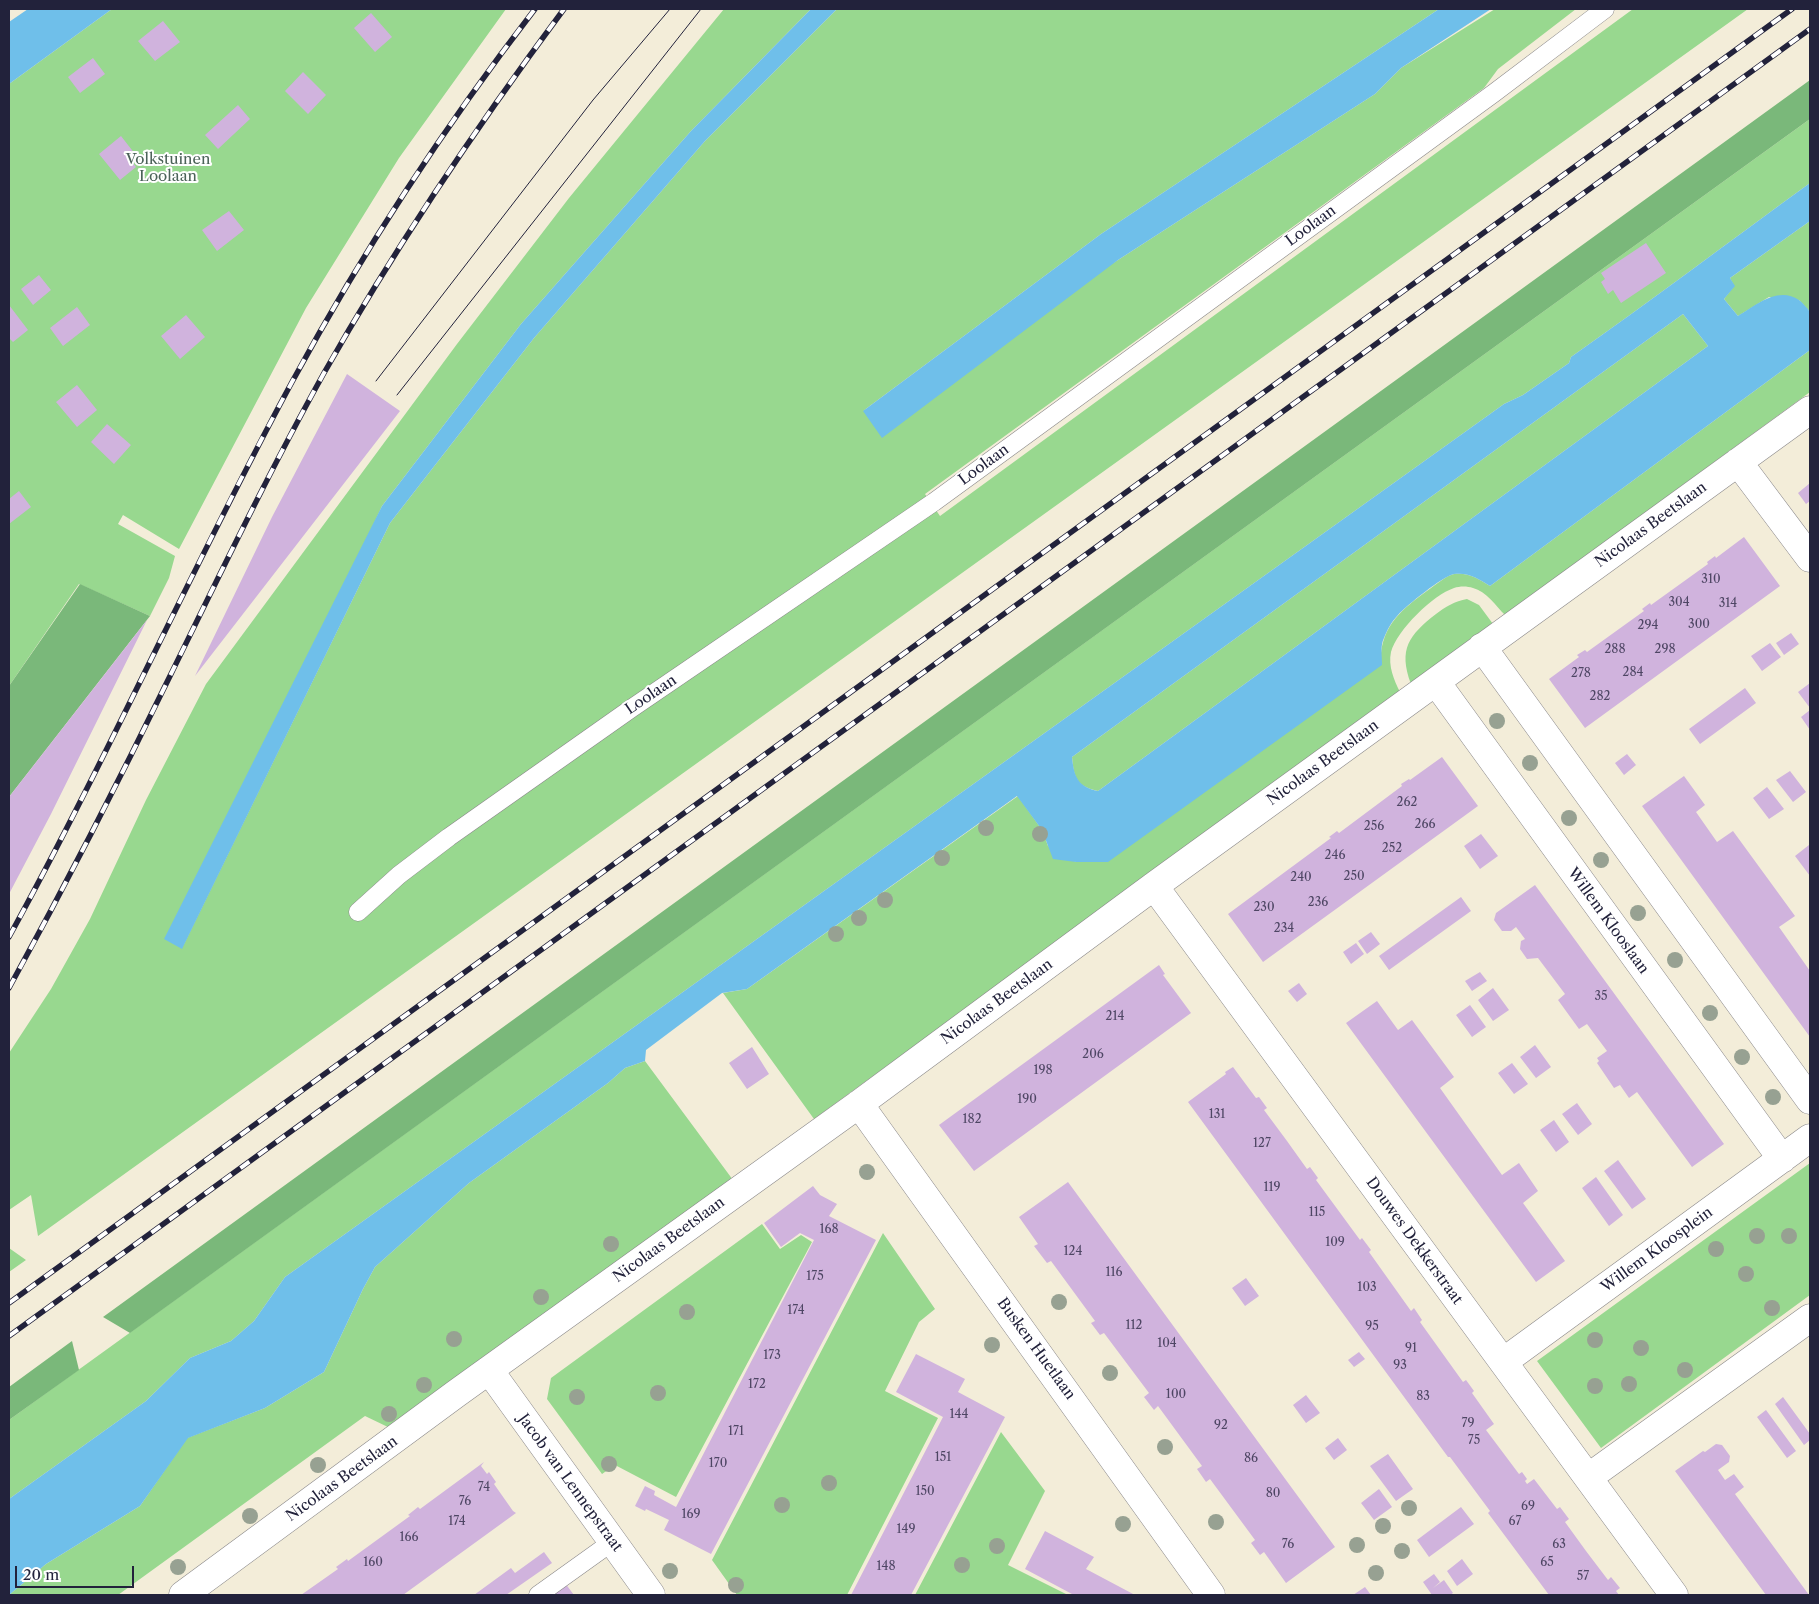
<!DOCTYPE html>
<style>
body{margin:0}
#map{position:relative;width:1819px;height:1604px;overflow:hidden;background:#f3edd9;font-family:"Libre Caslon Text",serif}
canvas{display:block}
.frame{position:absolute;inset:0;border:10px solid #22223b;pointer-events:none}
.scale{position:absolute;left:15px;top:1566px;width:119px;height:22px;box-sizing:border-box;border:2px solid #22223b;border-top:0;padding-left:6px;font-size:15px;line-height:18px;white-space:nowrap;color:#22223b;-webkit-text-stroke:4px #fff;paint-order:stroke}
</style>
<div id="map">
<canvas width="1819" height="1604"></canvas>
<div class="frame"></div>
<div class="scale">20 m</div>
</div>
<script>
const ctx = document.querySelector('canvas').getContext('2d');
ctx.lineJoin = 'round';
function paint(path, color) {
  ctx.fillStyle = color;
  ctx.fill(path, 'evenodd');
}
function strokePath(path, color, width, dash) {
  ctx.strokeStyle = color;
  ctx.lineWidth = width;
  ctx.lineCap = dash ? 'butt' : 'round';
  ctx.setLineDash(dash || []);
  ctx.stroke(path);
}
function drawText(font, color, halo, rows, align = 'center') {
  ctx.font = font + ' "Libre Caslon Text",serif';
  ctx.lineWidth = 4;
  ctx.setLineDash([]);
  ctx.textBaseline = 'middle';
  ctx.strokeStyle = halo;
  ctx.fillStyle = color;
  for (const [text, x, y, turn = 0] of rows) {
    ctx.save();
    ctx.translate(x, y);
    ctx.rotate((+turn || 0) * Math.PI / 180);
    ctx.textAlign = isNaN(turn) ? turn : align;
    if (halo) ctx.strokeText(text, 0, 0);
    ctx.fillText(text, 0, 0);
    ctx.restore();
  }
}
const green = new Path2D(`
 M112 9H506L399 158 306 308 179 549 123 515 118 524 175 556 169 578 150 616 79 584 9 686V84Z
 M724 9H811L691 131 521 324 382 506 182 948 390 523 534 338 705 141 837 9H1439L1101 234 863 411 1118 260 1375 94 1401 68 1495 9H1576L1498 69 1484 88 925 494 940 516 1633 9H1748L38 1236 31 1195 9 1210V1053L51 989 90 919 146 800 206 684 457 344 569 198Z
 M1810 119V183C1730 241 1652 300 1571 357L1569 363 1523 395 1504 404 285 1277 254 1321 231 1341 190 1358 146 1401 9 1499V1420Z
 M1810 221V312L1799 300 1769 297 1738 316 1724 299 1734 286 1730 278Z
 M1683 314 1708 346 1098 791C1076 786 1074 778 1072 757Z
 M1810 350V392L1505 615C1496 606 1486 591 1473 588 1467 586 1460 586 1454 588 1433 595 1397 630 1391 652 1388 666 1394 680 1400 692L814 1119 723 993 747 989 1018 796 1042 830 1048 846 1076 862 1381 653C1385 620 1407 606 1431 588 1438 583 1446 576 1454 574 1468 572 1479 579 1490 586Z
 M1467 599 1479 605 1493 624 1411 684C1398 649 1409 635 1436 614 1445 607 1455 601 1467 599Z
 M645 1061 733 1180 390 1428 365 1416 118 1595H9L46 1564 140 1506 187 1438 265 1408 324 1372 363 1289 375 1267 469 1183 608 1083 625 1068Z
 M1810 1163V1295L1601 1448 1537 1361Z
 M762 1224 780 1249 801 1235 812 1242 676 1497 615 1465 602 1474 547 1399 551 1378Z
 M883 1233 935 1309 919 1322 885 1391 938 1418 847 1595H737L712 1560Z
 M9 1248 26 1260 9 1272Z
 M1001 1432 1045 1491 1008 1565 1068 1595H915Z`);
const forest = new Path2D(`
 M1810 80V119L130 1333 103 1317Z
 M80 584 150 616 9 797V686Z
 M72 1341 79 1370 9 1420V1387Z`);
const water = new Path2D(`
 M28 9H112L9 84V22Z
 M811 9H837L705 141 534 338 390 523 182 949 164 939 382 506 521 324 691 131Z
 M1439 9H1491L1401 68 1375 94 1118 260 882 438 863 411 1101 234Z
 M1810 183V221L1730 278 1735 286 1724 299 1738 316C1756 305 1778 286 1799 300 1803 303 1807 308 1810 312V350L1490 586C1479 579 1468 572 1454 574 1443 576 1406 606 1398 615 1392 621 1387 630 1384 638 1380 646 1382 656 1382 665L1108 862H1076L1053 859 1042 830 1017 796 747 989 722 993 646 1050 645 1061 625 1068 608 1083 469 1183 375 1267 363 1289 324 1372 265 1408 188 1438 140 1506 46 1564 9 1595V1499L146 1401 190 1358 231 1341 254 1321 285 1277 1504 404 1523 395 1569 363 1571 357C1652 300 1730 241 1810 183ZM1683 314 1708 346 1098 791C1078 787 1074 777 1072 757Z`);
const building = new Path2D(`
 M371 13 392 37 375 52 354 28Z
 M163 21 180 42 155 61 138 41Z
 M93 58 105 74 80 93 68 77Z
 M303 72 326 95 308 114 285 91Z
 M238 105 250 119 218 149 205 135Z
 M121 136 135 154 130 159 136 167 120 180 99 154Z
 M229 211 244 230 217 251 202 230Z
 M1646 243 1666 273 1621 303 1613 290 1608 294 1601 282 1605 279 1601 273Z
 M39 275 51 290 33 305 21 289Z
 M9 305 28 330 13 342 9 338Z
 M77 307 90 325 63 346 50 328Z
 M186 315 205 337 180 359 161 336Z
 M347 374 400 411 195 676 272 517Z
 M77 385 97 410 77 427 56 402Z
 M107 424 131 445 114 464 91 442Z
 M1810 483V501L1806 504 1798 493Z
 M19 491 31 507 9 524V499Z
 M1744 537 1780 586 1585 728 1549 679 1579 657 1577 655 1585 650 1587 652 1644 611 1642 609 1650 603 1651 605 1708 564 1707 562 1715 556 1716 558Z
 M147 620 51 814 9 894V797Z
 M1791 633 1799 644 1784 655 1776 643Z
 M1770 643 1781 657 1762 671 1751 656Z
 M1810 683V708L1798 692Z
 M1745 688 1756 703 1700 744 1689 729Z
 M1810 710V730L1801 717Z
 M1627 754 1636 765 1624 775 1615 763Z
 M1442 757 1478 806 1263 962 1228 914 1331 838 1329 837 1337 831 1339 833 1402 786 1401 784 1409 779 1410 780Z
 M1790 771 1806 792 1793 802 1776 780Z
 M1684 776 1705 805 1696 812 1717 842 1733 831 1795 916 1779 927 1810 971V1037L1642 806Z
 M1767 787 1784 809 1769 819 1753 798Z
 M1481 834 1498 856 1480 869 1464 846Z
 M1809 845 1810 846V876L1795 856Z
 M1535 885 1724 1144 1692 1167 1637 1092 1629 1098 1620 1085 1614 1088 1597 1063 1599 1061 1597 1058 1607 1051 1587 1024 1579 1029 1558 1000 1565 994 1538 958 1527 959 1520 949 1521 941 1525 939 1516 927 1511 931H1502L1494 920 1496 913Z
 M1461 897 1471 911 1389 970 1379 956Z
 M1371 932 1380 944 1367 954 1358 941Z
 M1356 943 1364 954 1351 964 1343 952Z
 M1159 965 1165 974 1163 975 1191 1013 974 1171 939 1125Z
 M1480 972 1487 981 1472 991 1465 981Z
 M1299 983 1307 994 1297 1002 1288 991Z
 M1493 988 1509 1010 1493 1021 1478 1000Z
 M1377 1001 1398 1030 1412 1020 1454 1077 1440 1088 1502 1175 1519 1163 1538 1191 1523 1203 1565 1261 1536 1282 1346 1023Z
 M1470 1005 1486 1027 1472 1037 1456 1015Z
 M1535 1045 1551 1067 1536 1078 1520 1057Z
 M752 1047 769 1074 747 1089 729 1063Z
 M1512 1063 1528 1084 1514 1094 1498 1073Z
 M1233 1067 1256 1098 1259 1097 1267 1108 1264 1110 1287 1141 1307 1169 1310 1167 1318 1178 1316 1180 1360 1240 1362 1238 1371 1250 1369 1252 1411 1311 1414 1308 1422 1320 1420 1322 1463 1382 1466 1380 1474 1391 1472 1393 1494 1424 1486 1430 1519 1474 1522 1472 1527 1479 1525 1481 1527 1484 1534 1479 1557 1509 1560 1507 1569 1519 1565 1522 1586 1551 1608 1580 1611 1577 1620 1588 1616 1591 1619 1595H1549L1488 1513 1490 1511 1450 1457H1448L1188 1102 1226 1074 1225 1072Z
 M1577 1103 1592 1124 1578 1135 1562 1114Z
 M1554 1120 1569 1142 1556 1152 1540 1130Z
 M1618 1160 1646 1199 1632 1209 1604 1171Z
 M1596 1177 1623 1215 1609 1226 1582 1188Z
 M1068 1182 1335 1547 1286 1583 1264 1552 1260 1555 1251 1543 1255 1540 1210 1479 1206 1482 1197 1469 1202 1466 1158 1406 1154 1410 1144 1397 1149 1393 1104 1333 1100 1335 1091 1323 1095 1321 1051 1261 1047 1263 1034 1246 1038 1244 1019 1217Z
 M813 1186 820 1195 837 1204 829 1216 876 1240 711 1554 664 1530 669 1520 646 1509 645 1511 635 1506 645 1486 655 1491 654 1495 676 1507 814 1240 800 1233 781 1247 764 1223Z
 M1246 1278 1259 1296 1245 1306 1232 1288Z
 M1359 1352 1365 1359 1354 1367 1348 1360Z
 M916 1354 965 1379 958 1392 1005 1417 911 1595H851L943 1417 896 1392Z
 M1306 1395 1320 1413 1306 1423 1293 1405Z
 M1783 1397 1810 1434V1440L1804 1445 1775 1404Z
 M1766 1410 1796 1451 1787 1458 1757 1417Z
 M1338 1438 1347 1450 1334 1460 1325 1448Z
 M1716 1444 1722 1445 1730 1456 1729 1462 1718 1470 1725 1480 1734 1474 1744 1487 1735 1494 1809 1595H1766L1675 1471 1703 1451 1705 1452Z
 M1388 1454 1413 1489 1396 1501 1370 1466Z
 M484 1462 481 1466 487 1474 489 1472 496 1482 494 1484 513 1511 516 1513 414 1587 403 1595H301L338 1569 336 1567 347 1559 348 1561 410 1516 408 1515 418 1507 420 1509Z
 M1379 1489 1392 1507 1374 1520 1361 1503Z
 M1461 1507 1474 1524 1429 1557 1417 1540Z
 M1045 1531 1094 1557 1086 1569 1135 1595H1072V1594L1025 1569Z
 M544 1552 552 1563 506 1595H474L511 1568 515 1573Z
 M1462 1559 1473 1574 1457 1586 1447 1571Z
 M1434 1574 1440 1582 1433 1588 1444 1580 1453 1593 1450 1595H1432L1423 1582Z
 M565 1583 574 1595H549Z
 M1365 1587 1371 1595H1353Z`);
const lane = new Path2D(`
 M358 912 399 875 449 837 632 708 934 502 1494 93 1605 9
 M538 1595 612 1542`);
const street = new Path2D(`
 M1738 462 1810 558
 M1482 647 1810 1100
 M1436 682 1782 1159
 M1154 886 1674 1595
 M859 1104 1211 1595
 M1503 1362 1810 1138
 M489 1370 651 1595
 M1589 1477 1810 1318
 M183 1595 457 1393 859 1104 1154 886 1810 410`);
const tram = new Path2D(`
 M376 381 593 100 670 9
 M397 395 701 9`);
const rail = new Path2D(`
 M9 937C109 755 193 565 292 382 363 251 444 127 535 9
 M9 988C65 886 119 781 170 676 220 574 269 472 324 373 396 246 477 126 564 9
 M9 1303 1792 9
 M9 1336 1810 29`);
const trees = [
 [1497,721],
 [1530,763],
 [1569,818],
 [986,828],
 [1040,834],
 [942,858],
 [1601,860],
 [885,900],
 [1638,913],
 [859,918],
 [836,934],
 [1675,960],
 [1710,1013],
 [1742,1057],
 [1773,1097],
 [867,1172],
 [1757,1236],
 [1789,1236],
 [611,1244],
 [1716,1249],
 [1746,1274],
 [541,1297],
 [1059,1302],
 [1772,1308],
 [687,1312],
 [454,1339],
 [1595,1340],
 [992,1345],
 [1641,1348],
 [1685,1370],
 [1110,1373],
 [1629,1384],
 [424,1385],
 [1595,1386],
 [658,1393],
 [577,1397],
 [389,1414],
 [1165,1447],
 [609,1464],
 [318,1465],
 [829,1483],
 [782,1505],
 [1409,1508],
 [250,1516],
 [1216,1522],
 [1123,1524],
 [1383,1526],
 [1357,1545],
 [997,1546],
 [1402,1551],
 [962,1565],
 [178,1567],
 [670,1571],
 [1376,1573],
 [736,1585]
];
const numberNames = [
 ["310",1711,580],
 ["304",1679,603],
 ["314",1728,604],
 ["300",1699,625],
 ["294",1648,626],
 ["288",1615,650],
 ["298",1665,650],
 ["284",1633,673],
 ["278",1581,674],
 ["282",1600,697],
 ["262",1407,803],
 ["266",1425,825],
 ["256",1374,827],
 ["252",1392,849],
 ["246",1335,856],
 ["250",1354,877],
 ["240",1301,878],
 ["236",1318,903],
 ["230",1264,908],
 ["234",1284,929],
 ["35",1601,997],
 ["214",1115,1017],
 ["206",1093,1055],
 ["198",1043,1071],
 ["190",1027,1100],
 ["131",1217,1115],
 ["182",972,1120],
 ["127",1262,1144],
 ["119",1272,1188],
 ["115",1317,1213],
 ["168",829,1230],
 ["109",1335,1243],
 ["124",1073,1252],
 ["116",1114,1273],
 ["175",815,1277],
 ["103",1367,1288],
 ["174",796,1311],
 ["112",1134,1326],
 ["95",1372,1327],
 ["104",1167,1344],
 ["91",1411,1349],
 ["173",772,1356],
 ["93",1400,1366],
 ["172",757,1385],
 ["100",1176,1395],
 ["83",1423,1397],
 ["144",959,1415],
 ["79",1468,1424],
 ["92",1221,1426],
 ["171",736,1432],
 ["75",1474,1441],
 ["151",943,1458],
 ["86",1251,1459],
 ["170",718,1464],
 ["74",484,1488],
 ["150",925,1492],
 ["80",1273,1494],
 ["76",465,1502],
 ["69",1528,1507],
 ["169",691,1515],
 ["174",457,1522],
 ["67",1515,1522],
 ["149",906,1530],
 ["166",409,1538],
 ["76",1288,1545],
 ["63",1559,1545],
 ["160",373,1563],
 ["65",1547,1563],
 ["148",886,1567],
 ["57",1583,1577]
];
const parkNames = [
 ["Volkstuinen",168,160],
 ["Loolaan",168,177]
];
const streetNames = [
 ["Loolaan",1311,226,-36],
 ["Loolaan",984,465,-36],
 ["Nicolaas Beetslaan",1651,525,-36],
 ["Loolaan",651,695,-34],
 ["Nicolaas Beetslaan",1323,763,-36],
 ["Willem Klooslaan",1608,921,54],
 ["Nicolaas Beetslaan",997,1002,-36],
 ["Nicolaas Beetslaan",669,1240,-36],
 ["Douwes Dekkerstraat",1414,1241,54],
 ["Willem Kloosplein",1657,1250,-36],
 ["Busken Huetlaan",1036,1349,54],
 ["Nicolaas Beetslaan",342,1479,-36],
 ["Jacob van Lennepstraat",570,1483,54]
];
paint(green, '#98d88f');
paint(forest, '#7ab87a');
paint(water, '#6fbfea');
paint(building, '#d0b3dd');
strokePath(lane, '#8a888a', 19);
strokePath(street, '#8a888a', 29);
strokePath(lane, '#fff', 18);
strokePath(street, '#fff', 28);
strokePath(tram, '#22223b', 1);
strokePath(rail, '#22223b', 5.5);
strokePath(rail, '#fff', 4, [11]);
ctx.fillStyle = '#97a192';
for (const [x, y] of trees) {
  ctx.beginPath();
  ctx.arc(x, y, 8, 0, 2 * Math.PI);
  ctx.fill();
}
drawText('12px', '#4e4664', null, numberNames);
drawText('15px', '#4b6258', '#fff', parkNames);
drawText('15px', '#22223b', '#fff', streetNames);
</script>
